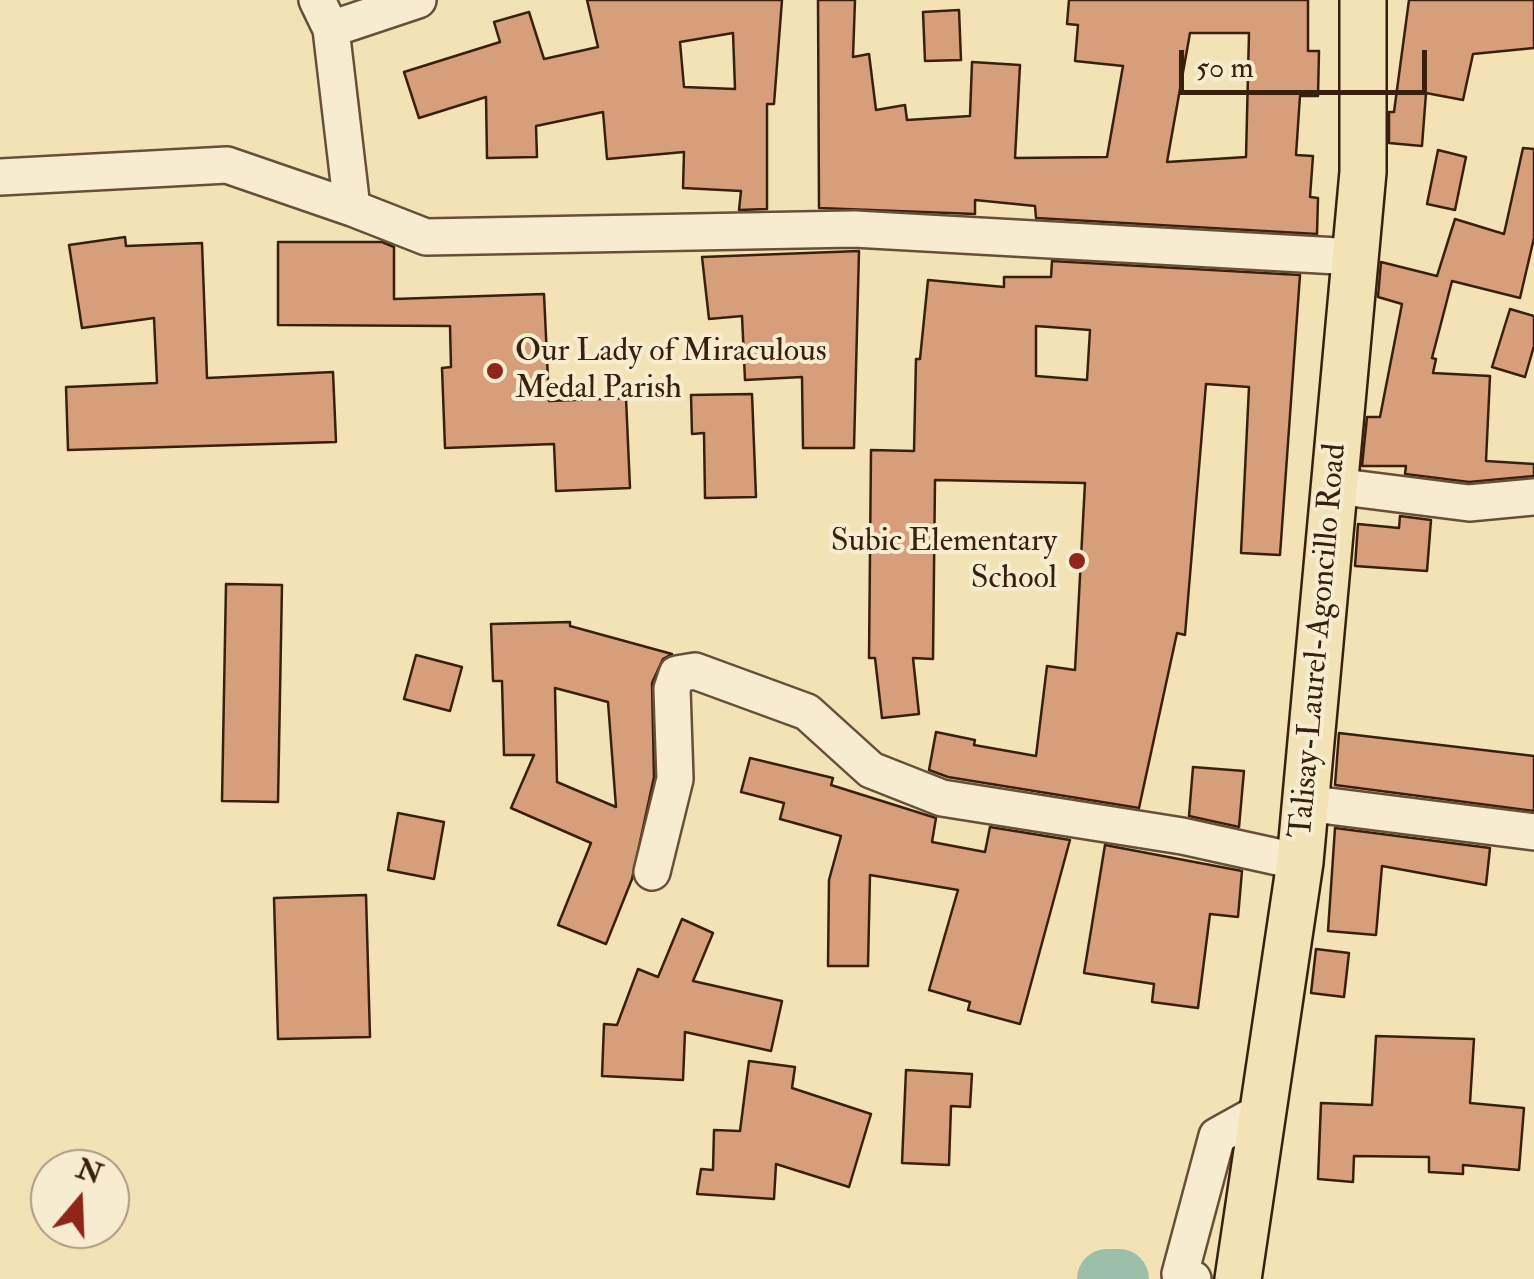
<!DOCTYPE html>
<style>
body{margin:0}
#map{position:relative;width:1534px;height:1279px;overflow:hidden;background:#f3e2b6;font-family:"IM FELL Double Pica",serif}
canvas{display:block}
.north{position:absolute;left:30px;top:1149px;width:100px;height:100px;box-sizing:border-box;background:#f7ecd0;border:2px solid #ab9a82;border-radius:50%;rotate:19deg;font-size:28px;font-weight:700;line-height:40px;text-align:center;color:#39200e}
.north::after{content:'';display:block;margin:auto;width:35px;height:45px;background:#8f2418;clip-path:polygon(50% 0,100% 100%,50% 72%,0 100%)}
.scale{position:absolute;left:1179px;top:50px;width:248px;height:45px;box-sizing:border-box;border:5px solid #39200e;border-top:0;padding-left:12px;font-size:30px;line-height:35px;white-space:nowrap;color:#39200e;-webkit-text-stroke:8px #f7ecd0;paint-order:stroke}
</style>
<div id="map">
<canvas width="1534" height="1279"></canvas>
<div class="north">N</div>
<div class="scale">50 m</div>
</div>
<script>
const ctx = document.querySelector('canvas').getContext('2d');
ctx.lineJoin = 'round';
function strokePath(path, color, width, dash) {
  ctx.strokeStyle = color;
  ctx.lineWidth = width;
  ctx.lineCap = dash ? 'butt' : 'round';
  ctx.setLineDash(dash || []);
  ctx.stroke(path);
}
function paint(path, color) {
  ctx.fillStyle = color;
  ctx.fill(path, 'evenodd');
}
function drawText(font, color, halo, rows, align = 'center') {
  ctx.font = font + ' "IM FELL Double Pica",serif';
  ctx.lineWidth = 8;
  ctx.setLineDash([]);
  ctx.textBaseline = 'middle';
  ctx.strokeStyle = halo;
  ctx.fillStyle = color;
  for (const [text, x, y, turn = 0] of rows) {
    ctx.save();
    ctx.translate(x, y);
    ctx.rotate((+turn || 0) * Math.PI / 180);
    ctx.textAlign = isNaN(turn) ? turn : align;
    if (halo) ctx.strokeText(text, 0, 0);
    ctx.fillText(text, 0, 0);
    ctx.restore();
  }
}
const river = new Path2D(`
 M1107 1279H1119`);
const building = new Path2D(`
 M587 0H782L774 104H767V209L739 210 741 191 683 188 684 152 607 159 603 112 536 126 537 157 487 158 486 97 419 118 404 72 500 42 494 22 529 12 544 59 598 47ZM733 33 735 89 684 87 680 42Z
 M818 0H855L853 57 869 54 876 110 905 105 907 120 970 116 972 62 1020 65 1015 158 1107 157 1123 66 1075 61 1078 25 1067 24 1069 0H1308V51H1319L1318 96H1300L1296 155 1313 156 1310 197 1318 198 1317 234 1036 218 1035 206 975 200V214L819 208ZM1190 33H1249L1246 157 1167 162Z
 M1409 0H1534V48L1473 54 1463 100 1426 93 1422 146 1389 143V112H1394Z
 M959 10 961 60 925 61 923 12Z
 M1523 148 1534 149V238L1520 298 1452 281 1432 358 1436 359 1433 373 1490 376 1486 461 1534 464V476L1469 482 1405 474 1406 466H1362L1367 417H1380L1402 304 1378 297 1381 262 1437 276 1455 219 1504 234Z
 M1438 150 1466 157 1455 210 1427 204Z
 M125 237 126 246 202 243 207 378 333 372 336 442 68 450 66 387 157 383 154 318 82 328 69 245Z
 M278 242H382L394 247V299L544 294 549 401 626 398 630 488 556 491 554 444 445 448 442 368 451 367 450 326 278 325Z
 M859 251 854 448H803L802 377 745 380 742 316 709 319 702 257Z
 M1052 261 1300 275 1280 555 1241 553 1249 387 1206 384 1185 635 1177 633 1139 808 948 777 929 770 936 732 975 740 974 745 1036 756 1047 666 1075 670 1085 483 935 480 933 659 913 658 919 714 882 718 875 658H869L871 450 914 451 916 359H920L928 280 1004 287V277H1051ZM1036 326 1090 330 1087 380 1036 376Z
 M1510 309 1534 316V346L1525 377 1492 367Z
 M752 394 756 497 705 498 704 433 692 434 691 395Z
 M1400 516 1431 520 1427 571 1355 566 1358 524 1399 528Z
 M226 584 282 585 278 802 222 801Z
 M570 622V626L672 654 663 659 652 683 654 777 632 879 606 944 558 925 591 843 511 808 534 755H504L502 681H493L491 624ZM555 688 608 702 616 807 557 782Z
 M416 655 462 667 450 711 404 699Z
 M1339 733 1534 756V811L1335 785Z
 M750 758 833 778 831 785 936 818 932 842 985 852 990 827 1070 840 1020 1024 968 1010 970 1002 929 990 958 890 870 875 868 966H828L829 880 841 836 780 819 784 803 741 792Z
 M1193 767 1244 771 1239 827 1189 816Z
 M398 813 444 822 434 879 388 870Z
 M1335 828 1490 848 1486 885 1382 866 1376 935 1328 931Z
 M1105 845 1242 871 1238 917 1210 914 1198 1008 1152 1002 1154 984 1084 973Z
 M366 895 370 1037 278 1039 274 898Z
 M682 919 713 933 693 981 782 1001 771 1051 685 1032 683 1080 602 1076 604 1024 617 1025 638 969 658 977Z
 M1316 949 1349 953 1344 997 1311 993Z
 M1376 1036 1474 1039 1470 1103 1524 1108 1519 1170 1463 1165V1174L1429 1172V1157L1354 1156 1353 1182 1318 1179 1321 1103 1372 1105Z
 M749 1061 795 1067 792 1088 871 1114 849 1187 776 1164 774 1199 697 1194 701 1169 713 1170 714 1130 740 1131Z
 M906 1070 972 1074 970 1107 951 1106 949 1165 902 1163Z`);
const minor = new Path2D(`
 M317 0 331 29
 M0 177 227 165 352 208 331 29 418 0
 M352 208 426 237 854 229 1356 257
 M1335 486 1469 503 1534 497
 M1305 803 1534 832
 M652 872 675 779 672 689 677 674 695 671 807 712 871 770 942 798 1182 836 1300 862
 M1193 1279 1180 1274 1217 1136 1262 1111`);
const major = new Path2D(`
 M1238 1279 1300 862 1363 172V0`);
const markers = [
 [495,371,10,"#8f2418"],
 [1077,561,10,"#8f2418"]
];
const poiNames = [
 ["Our Lady of Miraculous",515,353],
 ["Medal Parish",515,390],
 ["Subic Elementary",1057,543,"right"],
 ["School",1057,580,"right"]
];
const streetNames = [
 ["Talisay-Laurel-Agoncillo Road",1320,641,-85]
];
strokePath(river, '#9cbfa9', 60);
paint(building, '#d69e7a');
strokePath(building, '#39200e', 2.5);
strokePath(minor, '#685038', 40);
strokePath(major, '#39200e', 50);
strokePath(minor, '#f7ecd0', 35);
strokePath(major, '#f3e2b6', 45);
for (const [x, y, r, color] of markers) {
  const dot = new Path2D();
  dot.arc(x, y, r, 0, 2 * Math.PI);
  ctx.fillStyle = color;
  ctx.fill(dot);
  strokePath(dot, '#f7ecd0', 4);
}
drawText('32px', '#39200e', '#f7ecd0', poiNames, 'left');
drawText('32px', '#39200e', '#f7ecd0', streetNames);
</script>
